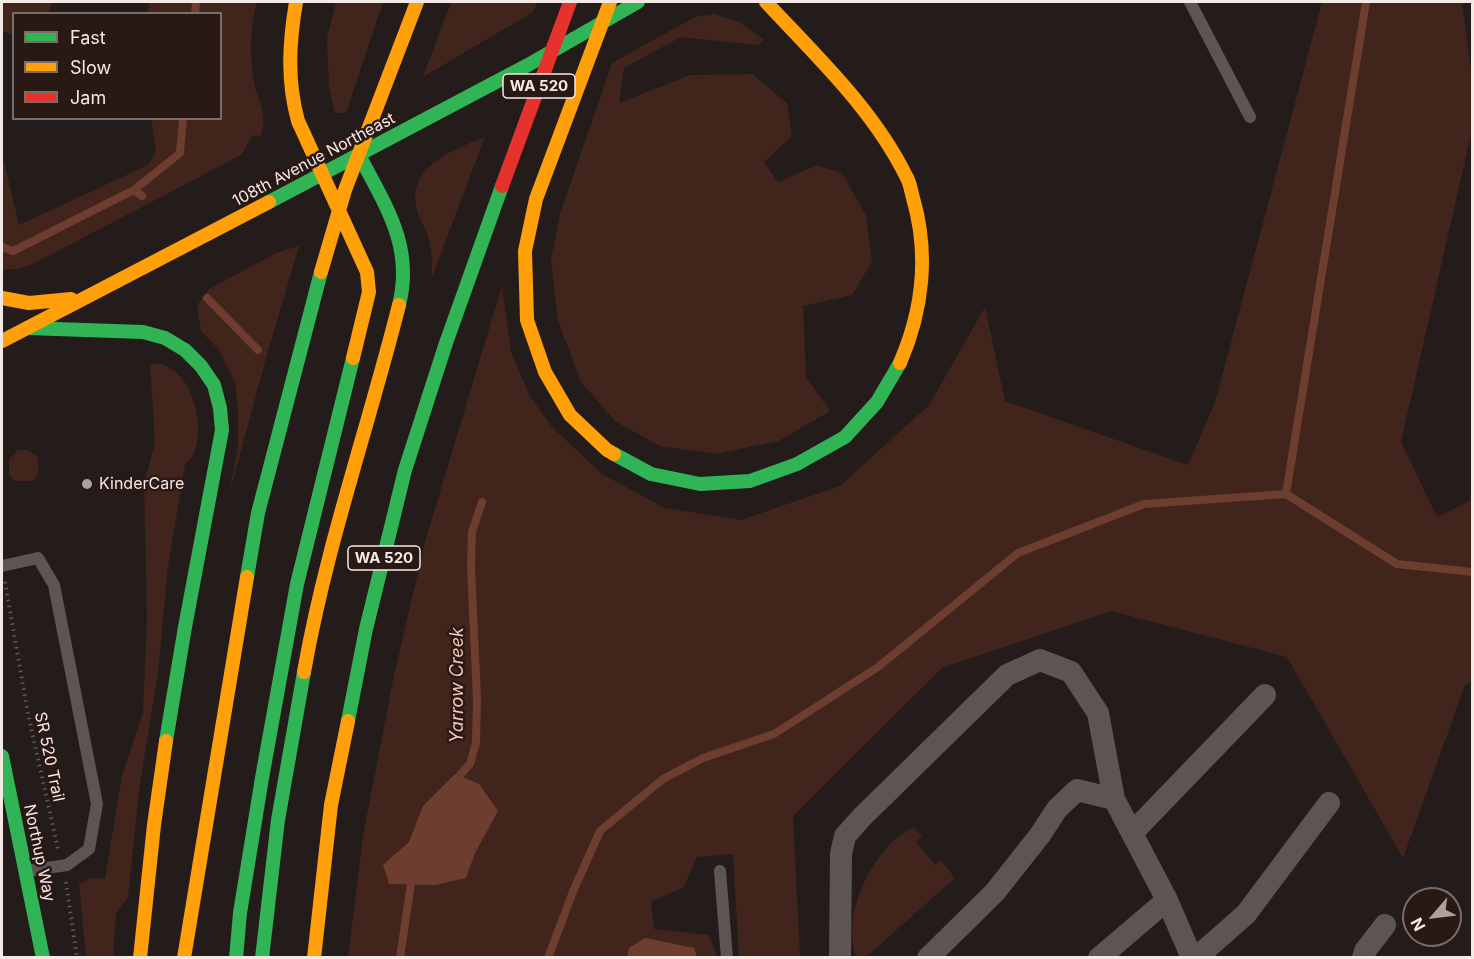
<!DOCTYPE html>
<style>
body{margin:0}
#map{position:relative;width:1474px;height:959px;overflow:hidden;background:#241c1a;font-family:Inter,sans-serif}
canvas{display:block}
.frame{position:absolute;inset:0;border:3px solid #f5e9e5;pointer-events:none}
.legend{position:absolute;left:12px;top:12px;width:210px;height:108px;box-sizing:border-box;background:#291915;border:2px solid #7b6c68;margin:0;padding:8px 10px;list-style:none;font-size:18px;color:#f5e9e5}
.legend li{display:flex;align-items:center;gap:12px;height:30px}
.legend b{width:30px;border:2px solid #7b6c68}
.north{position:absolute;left:1402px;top:887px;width:60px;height:60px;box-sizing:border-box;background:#291915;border:2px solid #7b6c68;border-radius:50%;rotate:242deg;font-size:16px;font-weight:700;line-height:24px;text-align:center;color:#f5e9e5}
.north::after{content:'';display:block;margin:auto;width:21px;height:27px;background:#aca19e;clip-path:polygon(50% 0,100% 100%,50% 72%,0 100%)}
</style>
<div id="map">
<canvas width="1474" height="959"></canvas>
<div class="frame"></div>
<ul class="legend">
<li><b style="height:8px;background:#30b455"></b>Fast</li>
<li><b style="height:8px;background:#ff9f0a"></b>Slow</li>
<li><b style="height:8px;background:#e5322d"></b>Jam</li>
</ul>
<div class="north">N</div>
</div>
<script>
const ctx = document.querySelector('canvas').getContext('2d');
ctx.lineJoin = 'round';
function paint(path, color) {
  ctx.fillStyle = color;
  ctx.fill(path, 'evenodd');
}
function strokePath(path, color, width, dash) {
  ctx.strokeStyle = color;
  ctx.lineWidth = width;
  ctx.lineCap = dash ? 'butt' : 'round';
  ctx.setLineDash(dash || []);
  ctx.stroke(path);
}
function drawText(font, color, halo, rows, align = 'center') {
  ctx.font = font + ' Inter,sans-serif';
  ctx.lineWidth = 5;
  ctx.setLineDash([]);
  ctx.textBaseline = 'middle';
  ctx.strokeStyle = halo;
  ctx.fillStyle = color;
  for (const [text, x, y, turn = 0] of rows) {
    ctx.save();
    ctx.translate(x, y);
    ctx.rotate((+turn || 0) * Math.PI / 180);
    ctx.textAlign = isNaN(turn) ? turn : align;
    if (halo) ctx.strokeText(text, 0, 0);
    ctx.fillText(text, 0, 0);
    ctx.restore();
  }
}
const green = new Path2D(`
 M2 2H52L49 13 14 14 13 35 2 31Z
 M149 2H257C250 27 249 55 254 82 258 103 269 115 260 137L253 135 242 154 222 165 33 264 17 269H2V153L19 225 148 165 156 151 151 119 220 118V14L148 13Z
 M336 2H383L346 113H335L329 87 327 38Z
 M451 2H537L533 12 423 77Z
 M1322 2H1462L1472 78V130L1401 442 1437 517 1472 500V681L1465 685 1403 858 1287 657 1111 611 942 668 793 816 800 957H739L733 854 697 857 684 887 651 902 654 929 709 935 717 957 348 958 363 836 394 675 425 542 502 286 511 351 529 395 552 427 602 474 665 508 741 520 840 486 929 405 985 307 1005 401 1188 465 1215 402Z
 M714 14 739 22 764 39 758 45 681 37 624 68 619 103 690 75 752 74 787 103 792 136 764 162 778 182 817 165 842 173 866 215 872 262 852 295 803 306 806 377 830 411 779 441 717 454 660 446 615 421 581 382 558 321 551 260 560 214 612 63 695 17Z
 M485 137 432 277C432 264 432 249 428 236 425 227 419 219 417 210 406 166 453 150 485 137Z
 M299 246 266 358 229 495 238 447V409L235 382 219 350 201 331 197 305 209 289 276 253Z
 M150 363C155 364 160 363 164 365 194 376 205 426 194 453 193 457 188 461 185 464L168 566 158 672 139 791 128 897 116 913 113 957H86L79 884 90 878 105 879 122 776 143 712 147 617 144 484 155 443Z
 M18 450H28L37 456 39 471 33 481H15L9 475V459Z
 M914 827 922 836 916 842 935 865 941 861 955 878 866 957H856C843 919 864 871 891 843 898 836 906 831 914 827Z`);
const water = new Path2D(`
 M455 774 479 784 498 811 475 853 466 878 435 885 389 884 383 865 409 842 423 806Z
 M645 938 694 948 697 957H627L629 948Z`);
const stream = new Path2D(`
 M195 14 196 2
 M134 190 180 153 183 118
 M2 247 13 251 134 190 142 196
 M207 298 258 350
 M1286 494 1397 564 1472 572
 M453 783 470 764 476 743 477 699 471 567 472 532 482 502
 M400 958 412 876
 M548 958 574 889 600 831 663 779 703 758 774 734 878 667 1018 553 1144 504 1286 494 1366 2`);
const path = new Path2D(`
 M5 582 28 714 58 849
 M66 882 77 958`);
const lane = new Path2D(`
 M1190 2 1250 117
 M2 566 38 558 54 585 97 804 89 849 67 865 26 871
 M720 871 727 958`);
const street = new Path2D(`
 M1133 832 1265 695
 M840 958 841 854 845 836 862 817 1007 675 1040 660 1071 672 1098 713 1114 799
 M928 958 995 892 1040 835 1057 809 1077 790 1114 799 1167 900 1192 958
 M1099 958 1167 900
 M1196 958 1246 914 1329 803
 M1363 958 1365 951 1385 925`);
const fast = new Path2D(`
 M359 155C385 205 414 246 399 305
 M269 202 528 65 638 2
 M27 328 143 332 165 338 185 350 201 366 214 385 220 408 222 430 185 627 166 741
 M614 454 651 474 700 484 750 481 797 464 845 437 877 402 900 363
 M247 577 258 513 321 272
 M348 721 366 629 405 470 446 343 502 186
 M2 756 43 958
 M236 958 240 913 262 778 297 584 353 358
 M262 958 278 820 304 672`);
const slow = new Path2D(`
 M296 2C289 43 287 81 298 121L367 272 369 292 353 358
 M610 2 536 199 525 251 527 320 545 372 570 415 607 450 614 454
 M766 2C816 56 873 109 906 176 910 182 911 191 913 198 929 253 923 310 900 363
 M321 272 345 190 417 2
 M2 298 29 303 71 299
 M2 341 269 202
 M304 672C326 547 368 428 399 305
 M140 958 154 825 166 741
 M184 958 247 577
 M314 958 331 805 348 721`);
const jam = new Path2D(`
 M502 186 570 2`);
const markers = [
 [87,484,6,"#aca19e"]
];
const shields = [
 [539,86,72],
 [384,558,72]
];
const shieldNames = [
 ["WA 520",539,86],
 ["WA 520",384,558]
];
const streetNames = [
 ["108th Avenue Northeast",314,160,-28],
 ["SR 520 Trail",49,757,78],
 ["Northup Way",39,853,78]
];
const poiNames = [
 ["KinderCare",99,484]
];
const waterNames = [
 ["Yarrow Creek",458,685,-90]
];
paint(green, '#41241c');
paint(water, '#6d3e30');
strokePath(stream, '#6d3e30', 8);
strokePath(path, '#605856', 4, [1.5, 4.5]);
strokePath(lane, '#5c5553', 12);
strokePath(street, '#5c5553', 22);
strokePath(fast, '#30b455', 14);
strokePath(slow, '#ff9f0a', 14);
strokePath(jam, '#e5322d', 14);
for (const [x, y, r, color] of markers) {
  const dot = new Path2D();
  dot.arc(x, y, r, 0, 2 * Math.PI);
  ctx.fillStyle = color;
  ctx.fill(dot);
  strokePath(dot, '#291915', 2);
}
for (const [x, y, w] of shields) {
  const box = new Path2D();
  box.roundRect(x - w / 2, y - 12, w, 24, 4.5);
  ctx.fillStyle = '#291915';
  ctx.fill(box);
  strokePath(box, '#f5e9e5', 1.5);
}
drawText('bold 15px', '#f5e9e5', null, shieldNames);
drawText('16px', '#f5e9e5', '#291915', streetNames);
drawText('16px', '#f5e9e5', '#291915', poiNames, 'left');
drawText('italic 18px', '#f8c4b5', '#291915', waterNames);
</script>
